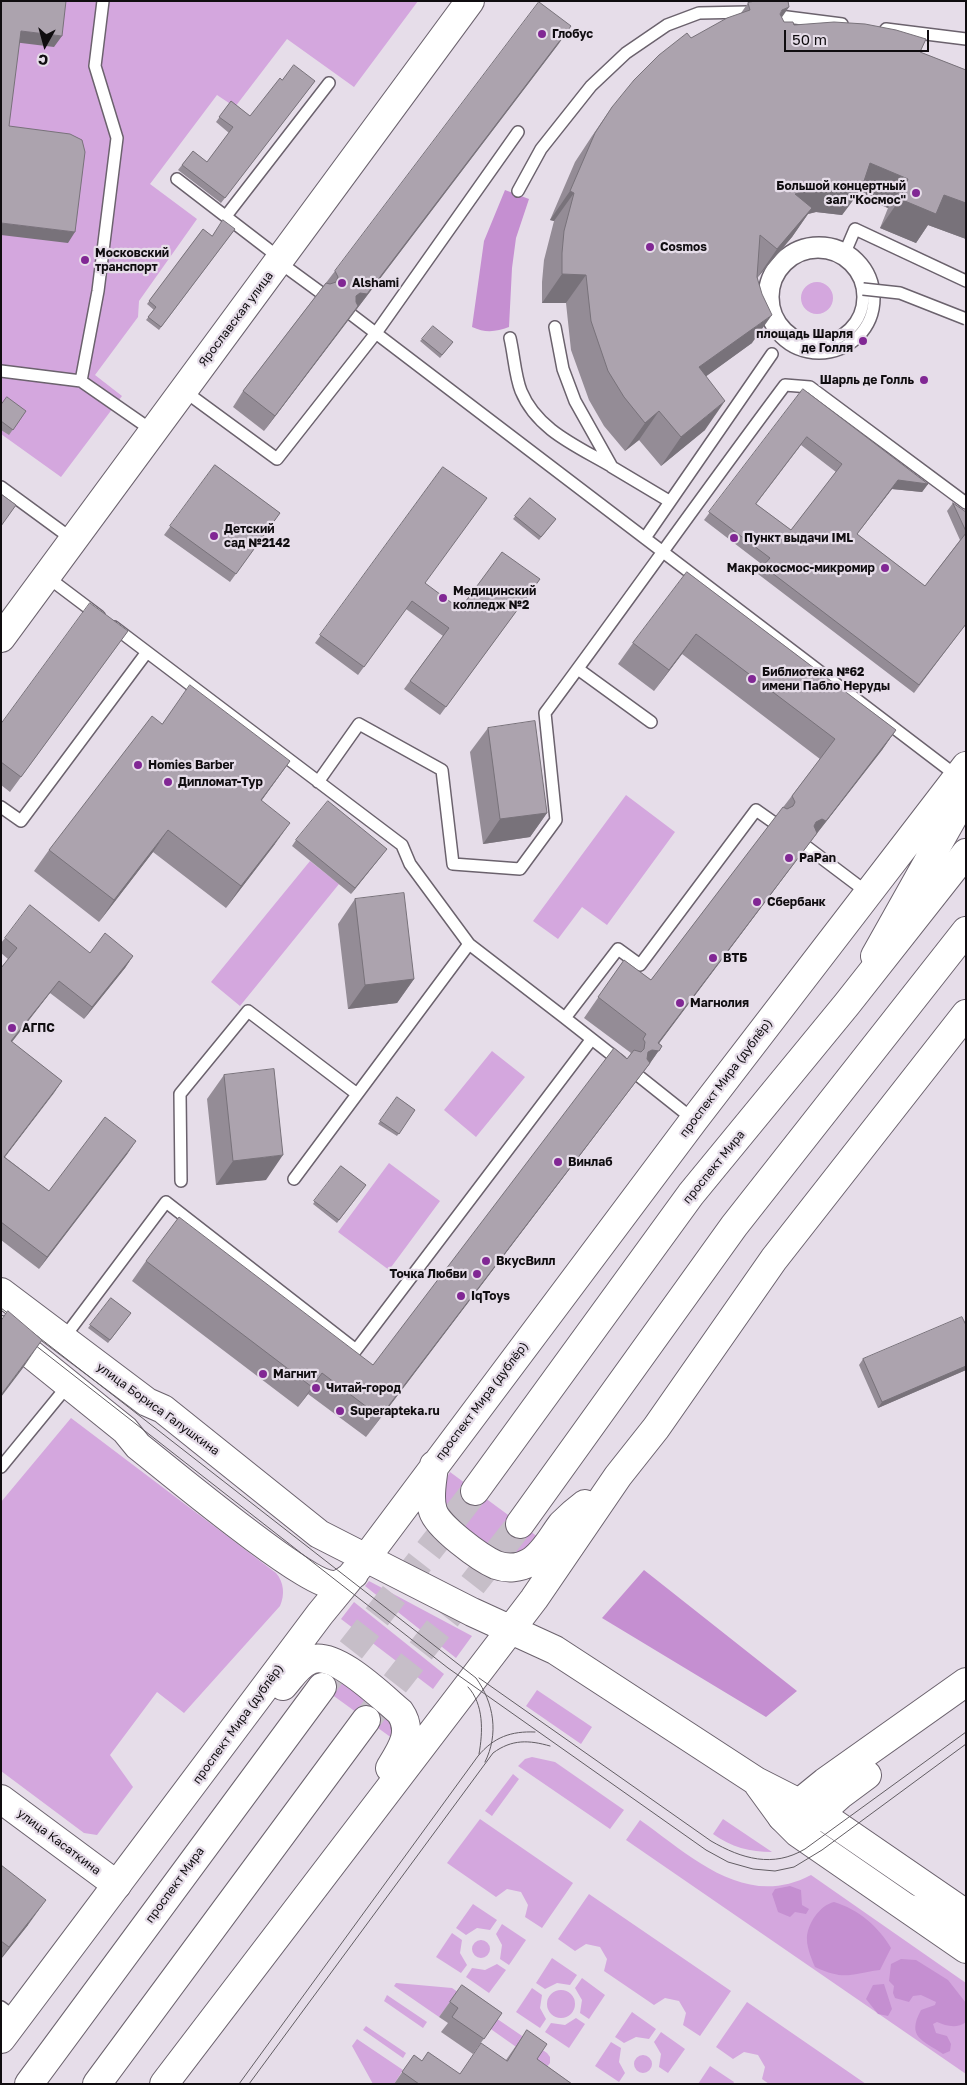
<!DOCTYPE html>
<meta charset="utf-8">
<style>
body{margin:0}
#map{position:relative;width:967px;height:2085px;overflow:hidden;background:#e6dde9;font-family:"Golos Text",sans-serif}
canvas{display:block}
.frame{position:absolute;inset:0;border:2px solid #100d10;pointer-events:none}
.north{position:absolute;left:20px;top:20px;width:50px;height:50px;-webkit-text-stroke:4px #e6dde9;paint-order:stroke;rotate:187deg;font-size:14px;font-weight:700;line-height:20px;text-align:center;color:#100d10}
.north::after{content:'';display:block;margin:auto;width:18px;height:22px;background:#100d10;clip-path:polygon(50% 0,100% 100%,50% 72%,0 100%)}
.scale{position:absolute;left:784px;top:30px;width:145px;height:22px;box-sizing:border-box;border:2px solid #100d10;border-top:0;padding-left:6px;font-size:15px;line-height:18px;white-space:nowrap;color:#100d10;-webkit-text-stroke:4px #e6dde9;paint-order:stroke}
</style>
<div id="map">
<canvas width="967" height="2085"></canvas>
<div class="frame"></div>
<div class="north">С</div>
<div class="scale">50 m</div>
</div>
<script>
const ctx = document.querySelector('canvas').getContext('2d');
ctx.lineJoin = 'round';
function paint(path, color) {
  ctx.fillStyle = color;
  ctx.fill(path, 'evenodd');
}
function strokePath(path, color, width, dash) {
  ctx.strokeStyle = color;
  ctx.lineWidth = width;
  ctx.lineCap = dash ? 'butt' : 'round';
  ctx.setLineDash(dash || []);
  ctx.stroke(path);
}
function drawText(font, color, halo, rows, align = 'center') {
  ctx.font = font + ' "Golos Text",sans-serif';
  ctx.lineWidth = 4.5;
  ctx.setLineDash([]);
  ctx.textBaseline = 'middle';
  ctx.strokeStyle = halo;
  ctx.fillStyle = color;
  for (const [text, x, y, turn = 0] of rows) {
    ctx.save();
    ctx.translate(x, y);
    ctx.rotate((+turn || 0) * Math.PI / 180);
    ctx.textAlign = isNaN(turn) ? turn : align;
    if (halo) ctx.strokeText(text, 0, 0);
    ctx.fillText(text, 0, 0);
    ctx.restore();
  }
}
const green = new Path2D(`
 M1 1H418L354 87 287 39 235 107 217 95 150 184 197 219 139 301 138 317 95 375 122 396 61 477 1 434Z
 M801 298a16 16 0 1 1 32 0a16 16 0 1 1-32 0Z
 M626 795 675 832 607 925 582 907 558 939 533 921Z
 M310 861 339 884 240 1006 211 982Z
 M492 1051 525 1077 476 1137 444 1110Z
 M389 1163 440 1201 389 1270 338 1232Z
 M71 1418 276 1573C284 1582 285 1595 280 1606L184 1713 157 1692 110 1755 133 1787 97 1835 84 1833 1 1771V1502Z
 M450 1472 542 1540C534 1548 520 1557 508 1555 495 1553 453 1521 446 1509 440 1499 444 1482 450 1472Z
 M369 1581 472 1636 456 1658 365 1586Z
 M354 1602 444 1674 433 1689 341 1619Z
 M320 1665 393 1718 396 1741 302 1673Z
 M537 1690 592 1727 581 1744 526 1706Z
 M532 1757 555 1762 624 1810 610 1829 518 1766 525 1759Z
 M513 1774 519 1779 492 1816 485 1811Z
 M480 1819 573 1883 542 1928 525 1917 528 1905 521 1892 507 1889 496 1897 447 1863Z
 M723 1819 772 1852C750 1852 731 1847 713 1834Z
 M640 1820C691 1856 745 1910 811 1875L966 1983V2074L626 1840Z
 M589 1894 731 1991 700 2036 683 2025 686 2013 679 2001 665 1998 654 2005 604 1971 607 1959 600 1947 586 1944 575 1951 558 1939Z
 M473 1904 497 1920 490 1930 477 1928 466 1935 456 1928Z
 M502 1924 526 1940 509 1965 500 1959 502 1945 496 1934Z
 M452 1933 462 1940 460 1953 467 1965 461 1973 436 1957Z
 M472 1949a9 9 0 1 1 18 0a9 9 0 1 1-18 0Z
 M552 1958 577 1975 570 1985 557 1983 545 1989 536 1983Z
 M497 1964 506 1970 489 1993 466 1977 472 1968 485 1970Z
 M582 1978 605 1995 589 2019 580 2013 582 2000 575 1988Z
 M396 1983 452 1988 547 2053 550 2057V2063L546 2068 451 2001 439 2017 394 1986Z
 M532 1988 542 1995 540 2008 546 2019 540 2028 516 2012Z
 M547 2004a14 14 0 1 1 28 0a14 14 0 1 1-28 0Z
 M387 1995 427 2022 423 2028 384 2001Z
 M747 2002 866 2084H769L762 2079 765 2067 758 2055 744 2052 733 2059 716 2047Z
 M632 2012 656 2029 649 2039 636 2037 624 2043 615 2037Z
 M576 2018 585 2024 569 2048 545 2032 551 2023 565 2025Z
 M366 2026 406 2053 403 2058 363 2030Z
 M661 2032 685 2049 668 2073 659 2067 661 2054 654 2042Z
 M357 2039 403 2070 394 2084H373L352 2046Z
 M611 2042 621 2048 619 2062 625 2073 619 2082 595 2066Z
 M634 2064a9 9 0 1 1 18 0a9 9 0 1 1-18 0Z
 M710 2066 734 2082 733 2084H698Z`);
const forest = new Path2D(`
 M505 190 529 199 516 238 512 268 509 327C496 332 485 333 472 327L484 241Z
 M644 1570 797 1691 766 1717 602 1618Z
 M790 1886 801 1890 802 1905 809 1909 806 1914 795 1912 790 1917 778 1912 772 1894 775 1889Z
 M834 1902C858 1909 879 1927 891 1948L880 1970C849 1974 846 1981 815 1967 812 1960 807 1948 807 1940 806 1925 820 1905 834 1902Z
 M901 1959 916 1960 948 1980 966 2003V2022C957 2029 946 2026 937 2022L933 2024 936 2033 947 2036 951 2044 950 2051 943 2054C923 2040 906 2038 921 2010L935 2005 936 2002 921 1995 913 1996 909 2002 895 1998 893 1993 894 1986 889 1981 891 1964Z
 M884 1984 892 2009 888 2016 878 2014 866 1999 873 1985Z`);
const primaryTunnel = new Path2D(`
 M325 1683 475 1491
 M369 1717 520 1524`);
const service = new Path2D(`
 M103 1 95 66 117 138 98 291 81 381 153 431
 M886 29 966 39
 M177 179 281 259
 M518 191 541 149 591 86 626 53 667 25 699 13 748 12 842 24
 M226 216 329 83
 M764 298a55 55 0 1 1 110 0a55 55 0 1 1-110 0Z
 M846 250 855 229 966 281
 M773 297a45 45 0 1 1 90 0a45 45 0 1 1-90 0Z
 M279 262 320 292
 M352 315 957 776
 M555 327 563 369 575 401 612 467 669 501
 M510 338C514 355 515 376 521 391 537 430 577 446 611 466
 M1 371 81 381
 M183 390 277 459 376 333 518 132
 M1 487 72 539
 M645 538 772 354
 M46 576 99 616
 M114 627 402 845 410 864 469 944
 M578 669 651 722
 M318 782 359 724 442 770 453 864 520 869 556 820 545 713C626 604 704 493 785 385L810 387 966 503
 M1 807 21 821 147 652
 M807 847 868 893
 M621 1062 565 1018 618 949 640 965 756 810 773 822
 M640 1077 694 1120
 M294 1179 469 944 565 1018
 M181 1181 180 1094 248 1011 357 1094
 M63 1339 166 1202 356 1350 591 1040
 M1 1467 69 1384
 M1 2007 16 2018`);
const minor = new Path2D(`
 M907 1905 936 1911 966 1932`);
const tertiary = new Path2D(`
 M1 638 470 1
 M1 1799 117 1885
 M782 1817 825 1782 966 1682
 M802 1829 840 1795 867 1775`);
const secondary = new Path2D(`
 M875 956 966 794
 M1 1292 147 1402 163 1409 319 1534 472 1612 555 1650 756 1781 819 1813 966 1914
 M1 1330 125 1430 138 1446C166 1468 308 1587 335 1585 342 1584 349 1578 354 1574
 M434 1465C433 1479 428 1497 433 1511 438 1527 480 1558 496 1565 507 1569 520 1568 530 1562 544 1554 552 1537 562 1524 569 1517 577 1510 585 1504
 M283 1686C291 1677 298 1665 310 1660 334 1649 382 1697 400 1712 414 1732 401 1750 390 1768
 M758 1784 782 1817 798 1833 966 1949
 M1 2039 320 1614 366 1558 694 1120 966 766
 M164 2084 534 1599 618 1476 656 1428 774 1259 966 1014`);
const primary = new Path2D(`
 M475 1491 691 1194 847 1004 966 853
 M520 1524 734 1226 966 931
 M29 2084 322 1687
 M97 2084 366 1720`);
const tram = new Path2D(`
 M1 1308 18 1321
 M32 1332 476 1678C494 1703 499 1734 485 1762
 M26 1338 448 1668 706 1850 728 1862 753 1869 775 1871 794 1867 822 1850 966 1744
 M479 1678 711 1841C742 1859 773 1868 805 1849L966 1732
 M468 1687C484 1704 483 1732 479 1754
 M239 2084 478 1756C494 1737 511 1731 535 1732
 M249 2084 493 1753C512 1739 529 1740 550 1746`);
const serviceBridge = new Path2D(`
 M863 289 900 293 966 319`);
const wall = new Path2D(`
 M748 3 782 18 784 22 794 25 920 52 966 70V239L928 225 916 243 880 228 888 208 857 195 842 215 816 212 808 214 792 237 758 277 752 343 706 376 705 430 661 466 639 440 625 451 604 426 589 400 571 350 566 303H542V282L544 260 554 221 550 220 575 162 592 136 612 107 691 38 741 13Z
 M560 42 264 431 233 407 243 391 335 271Z
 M282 80 315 81 221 203 178 170 193 151 207 162 229 133 216 122 231 101 250 116Z
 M203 229 212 236 235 229 159 330 146 320 154 310 147 304Z
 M422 339 453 342 440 358 420 341Z
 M803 389 928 484 922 492 892 489 857 534 925 586 960 540 947 511 953 503 966 512V624L914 693 758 574 764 566 704 520ZM801 445 836 472 791 530 756 504Z
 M1 405 26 411 9 435 1 430Z
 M215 465 280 513 230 582 164 535Z
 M443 467 425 584 460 609 540 579 440 715 404 689 443 636 406 609 358 675 315 643Z
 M530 498 556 519 539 540 513 519Z
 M687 572 896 730 882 750 811 841 659 1043 662 1046 648 1066 644 1071 366 1437 308 1394 298 1407 132 1281 146 1261 373 1365 627 1059 631 1053 584 1018 624 960 651 980 820 759 682 654 654 691 618 664 633 643Z
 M128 631 10 792 1 785V724Z
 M162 724 290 761 261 801 275 844 226 908 153 852 99 922 34 871 49 850Z
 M488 728 547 813 530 837 483 844 470 752Z
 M296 840 383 854 351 894 292 846Z
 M355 899 414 979 397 1003 348 1009 338 924Z
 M5 938 90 953 133 956 125 968 84 1019 50 993 12 1042 62 1081 5 1157 49 1191 128 1153 39 1269 1 1240V968L8 959 1 953V943Z
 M224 1075 266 1180 216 1185 207 1099Z
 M397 1097 415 1110 397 1136 378 1124Z
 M341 1166 366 1185 337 1223 313 1204Z
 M111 1298 131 1313 108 1343 88 1328Z
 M966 1325V1370L878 1408 859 1365 863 1359Z
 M1 1865 28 1925 1 1959Z
 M462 1985 502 2013 473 2054 441 2032 448 2023 439 2017Z
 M527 2030 537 2059 572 2084H394L414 2055 422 2061 459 2074 506 2060Z`);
const shadedWall = new Path2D(`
 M789 7 769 36 782 10Z
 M571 26 560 42 264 431 350 308 356 296Z
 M21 31 62 36 54 47 13 42Z
 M870 163 908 179 888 208 857 195 842 215 816 212 808 214 792 237 757 278 777 249 795 194Z
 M570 191 574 193 554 221 550 220Z
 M944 195 966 203V239L928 225 916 243 880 228 900 199Z
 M1 223 75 232 68 243 1 235Z
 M562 274 586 275 566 303H542Z
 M772 315 752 343 679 396 699 367Z
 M725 401 705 430 661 466 681 437Z
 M659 411 639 440 625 451 645 423Z
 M898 480 928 484 922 492 892 489 851 542Z
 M696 634 682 654 654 691 669 670Z
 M896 730 882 750 811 841 654 1050 662 1046 648 1066 644 1071 366 1437 648 1052 807 840 816 822Z
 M290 761 275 782 246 822 261 800Z
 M547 813 530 837 483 844 500 819Z
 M290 823 275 844 226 908 241 886Z
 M168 830 153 852 99 922 114 900Z
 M387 849 351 894 355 888Z
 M133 956 125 968 84 1019 92 1007Z
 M414 979 397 1003 348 1009 365 985Z
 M59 981 50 993 3 1053 11 1041Z
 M62 1081 54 1093 1 1162V1161Z
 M136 1141 128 1153 39 1269 47 1257Z
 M283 1155 266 1180 216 1185 233 1161Z
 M42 1340 23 1368 1 1397V1395Z
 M966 1366V1370L878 1408 882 1402Z
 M322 1373 308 1394 298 1407 312 1387Z
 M46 1900 28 1925 1 1959V1958L9 1947Z`);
const building = new Path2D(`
 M1 1H66L62 36 21 31 9 126 70 134 82 140 85 152 75 232 1 223Z
 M755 1H788L789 7 782 10 780 14 784 22H793L794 25 834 22 865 24 896 30 926 39 920 52 966 70V203L944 195 936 214 900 199 908 179 870 163 862 187 836 184 795 194 812 208 777 249 760 235 757 277 762 294 772 315 699 367 725 401 681 437 659 411 645 423 624 397 608 371 591 321 586 275 562 274V253L564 231 574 193 570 191 595 133 612 107 634 80 659 55 687 33 691 38 727 18 750 10 748 3Z
 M539 2 571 26 367 294 360 293 356 296V302L358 306 275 416 243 391 326 283 330 284 336 282 338 277 335 271Z
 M294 65 315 81 225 198 182 165 193 151 207 162 233 127 219 117 231 101 250 116 280 78 282 80Z
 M223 220 235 229 161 327 148 317 156 307 149 301 203 229 212 236Z
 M433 326 453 342 442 355 422 339Z
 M803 389 928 484 898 480 857 534 925 586 966 533V624L919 685 763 566 770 558 709 512ZM807 437 842 464 791 530 756 504Z
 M7 397 26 411 13 430 1 421V405Z
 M215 465 280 513 236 574 170 526Z
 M443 467 487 498 425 583 460 609 502 552 540 579 446 707 410 681 449 628 412 601 364 667 320 635Z
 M1 494 16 505 1 526Z
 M530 498 556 519 541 537 515 516Z
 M953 503 966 512V531Z
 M687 572 896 730 826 821 822 819 816 822 814 826 817 833 658 1043 662 1046 659 1051 652 1050 648 1052 647 1059 650 1063 380 1417 322 1373 312 1387 146 1261 179 1217 373 1365 614 1048 627 1059 634 1050 641 1052 644 1049 645 1042 643 1039 646 1034 598 997 624 960 651 980 783 807 787 809 793 806 795 802 792 796 835 739 696 634 669 670 633 643Z
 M90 603 128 631 21 777 1 762V724Z
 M190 685 290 761 261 800 290 823 241 886 168 830 114 900 49 850 152 716 162 724Z
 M535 721 547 813 500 819 488 728Z
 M328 801 387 849 355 888 296 840Z
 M404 893 414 979 365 985 355 899Z
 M30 905 90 953 105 933 133 956 92 1007 59 981 11 1041 62 1081 4 1157 49 1191 105 1117 136 1141 47 1257 1 1222V968L17 948 5 938Z
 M274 1069 283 1155 233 1161 224 1075Z
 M397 1097 415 1110 399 1134 380 1121Z
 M341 1166 366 1185 339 1220 314 1201Z
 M111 1298 131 1313 110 1340 90 1325Z
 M8 1311 42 1340 1 1395V1321Z
 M962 1317 966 1325V1366L882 1402 863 1359Z
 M1 1865 46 1900 9 1947 1 1941Z
 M462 1985 502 2013 484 2039 452 2017 458 2008 450 2002Z
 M527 2030 547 2044 537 2059 572 2084H419L402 2072 414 2055 422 2061 428 2052 460 2074 481 2043 507 2061Z`);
const markers = [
 [542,34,5,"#812794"],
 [916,193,5,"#812794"],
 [650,247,5,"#812794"],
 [85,260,5,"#812794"],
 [342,283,5,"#812794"],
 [863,341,5,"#812794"],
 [924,380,5,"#812794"],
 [214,536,5,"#812794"],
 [734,538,5,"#812794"],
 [885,568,5,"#812794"],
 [443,598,5,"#812794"],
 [752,679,5,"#812794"],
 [138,765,5,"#812794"],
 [168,782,5,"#812794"],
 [789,858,5,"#812794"],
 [757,902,5,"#812794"],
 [713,958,5,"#812794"],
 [680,1003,5,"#812794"],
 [12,1028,5,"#812794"],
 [558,1162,5,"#812794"],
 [486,1261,5,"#812794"],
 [477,1274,5,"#812794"],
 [461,1296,5,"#812794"],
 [263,1374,5,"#812794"],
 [316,1388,5,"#812794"],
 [340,1411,5,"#812794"]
];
const poiNames = [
 ["Глобус",552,34],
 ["Большой концертный",906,186,"right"],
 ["зал \"Космос\"",906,200,"right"],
 ["Cosmos",660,247],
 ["Московский",95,253],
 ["транспорт",95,267],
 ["Alshami",352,283],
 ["площадь Шарля",853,334,"right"],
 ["де Голля",853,348,"right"],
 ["Шарль де Голль",914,380,"right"],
 ["Детский",224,529],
 ["сад №2142",224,543],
 ["Пункт выдачи IML",744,538],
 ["Макрокосмос-микромир",875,568,"right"],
 ["Медицинский",453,591],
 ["колледж №2",453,605],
 ["Библиотека №62",762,672],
 ["имени Пабло Неруды",762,686],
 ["Homies Barber",148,765],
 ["Дипломат-Тур",178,782],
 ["PaPan",799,858],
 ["Сбербанк",767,902],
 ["ВТБ",723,958],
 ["Магнолия",690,1003],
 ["АГПС",22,1028],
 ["Винлаб",568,1162],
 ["ВкусВилл",496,1261],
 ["Точка Любви",467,1274,"right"],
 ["IqToys",471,1296],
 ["Магнит",273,1374],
 ["Читай-город",326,1388],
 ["Superapteka.ru",350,1411]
];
const streetNames = [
 ["Ярославская улица",236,319,-53],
 ["проспект Мира (дублёр)",726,1078,-53],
 ["проспект Мира",714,1167,-51],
 ["проспект Мира (дублёр)",482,1401,-53],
 ["улица Бориса Галушкина",158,1409,36],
 ["проспект Мира (дублёр)",238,1724,-54],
 ["улица Касаткина",59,1842,37],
 ["проспект Мира",175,1885,-54]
];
paint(green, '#d4a7de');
paint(forest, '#c58fd1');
strokePath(primaryTunnel, '#c6bec8', 28, [28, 14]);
strokePath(service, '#6b626d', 14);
strokePath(minor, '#6b626d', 24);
strokePath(tertiary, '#6b626d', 30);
strokePath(secondary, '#6b626d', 30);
strokePath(primary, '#6b626d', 30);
strokePath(service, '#fff', 11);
strokePath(minor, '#fff', 21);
strokePath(tertiary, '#fff', 28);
strokePath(secondary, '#fff', 28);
strokePath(primary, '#fff', 28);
strokePath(tram, '#625d63', 1);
strokePath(serviceBridge, '#6b626d', 14, []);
strokePath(serviceBridge, '#fff', 11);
paint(wall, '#948c96');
paint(shadedWall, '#78727a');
paint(building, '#aca3ae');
strokePath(building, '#78727a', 1);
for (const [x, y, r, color] of markers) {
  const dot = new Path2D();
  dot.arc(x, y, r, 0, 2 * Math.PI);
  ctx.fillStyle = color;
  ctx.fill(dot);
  strokePath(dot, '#e6dde9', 2);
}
drawText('bold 12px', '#100d10', '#e6dde9', poiNames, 'left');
drawText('12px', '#100d10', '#e6dde9', streetNames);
</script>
